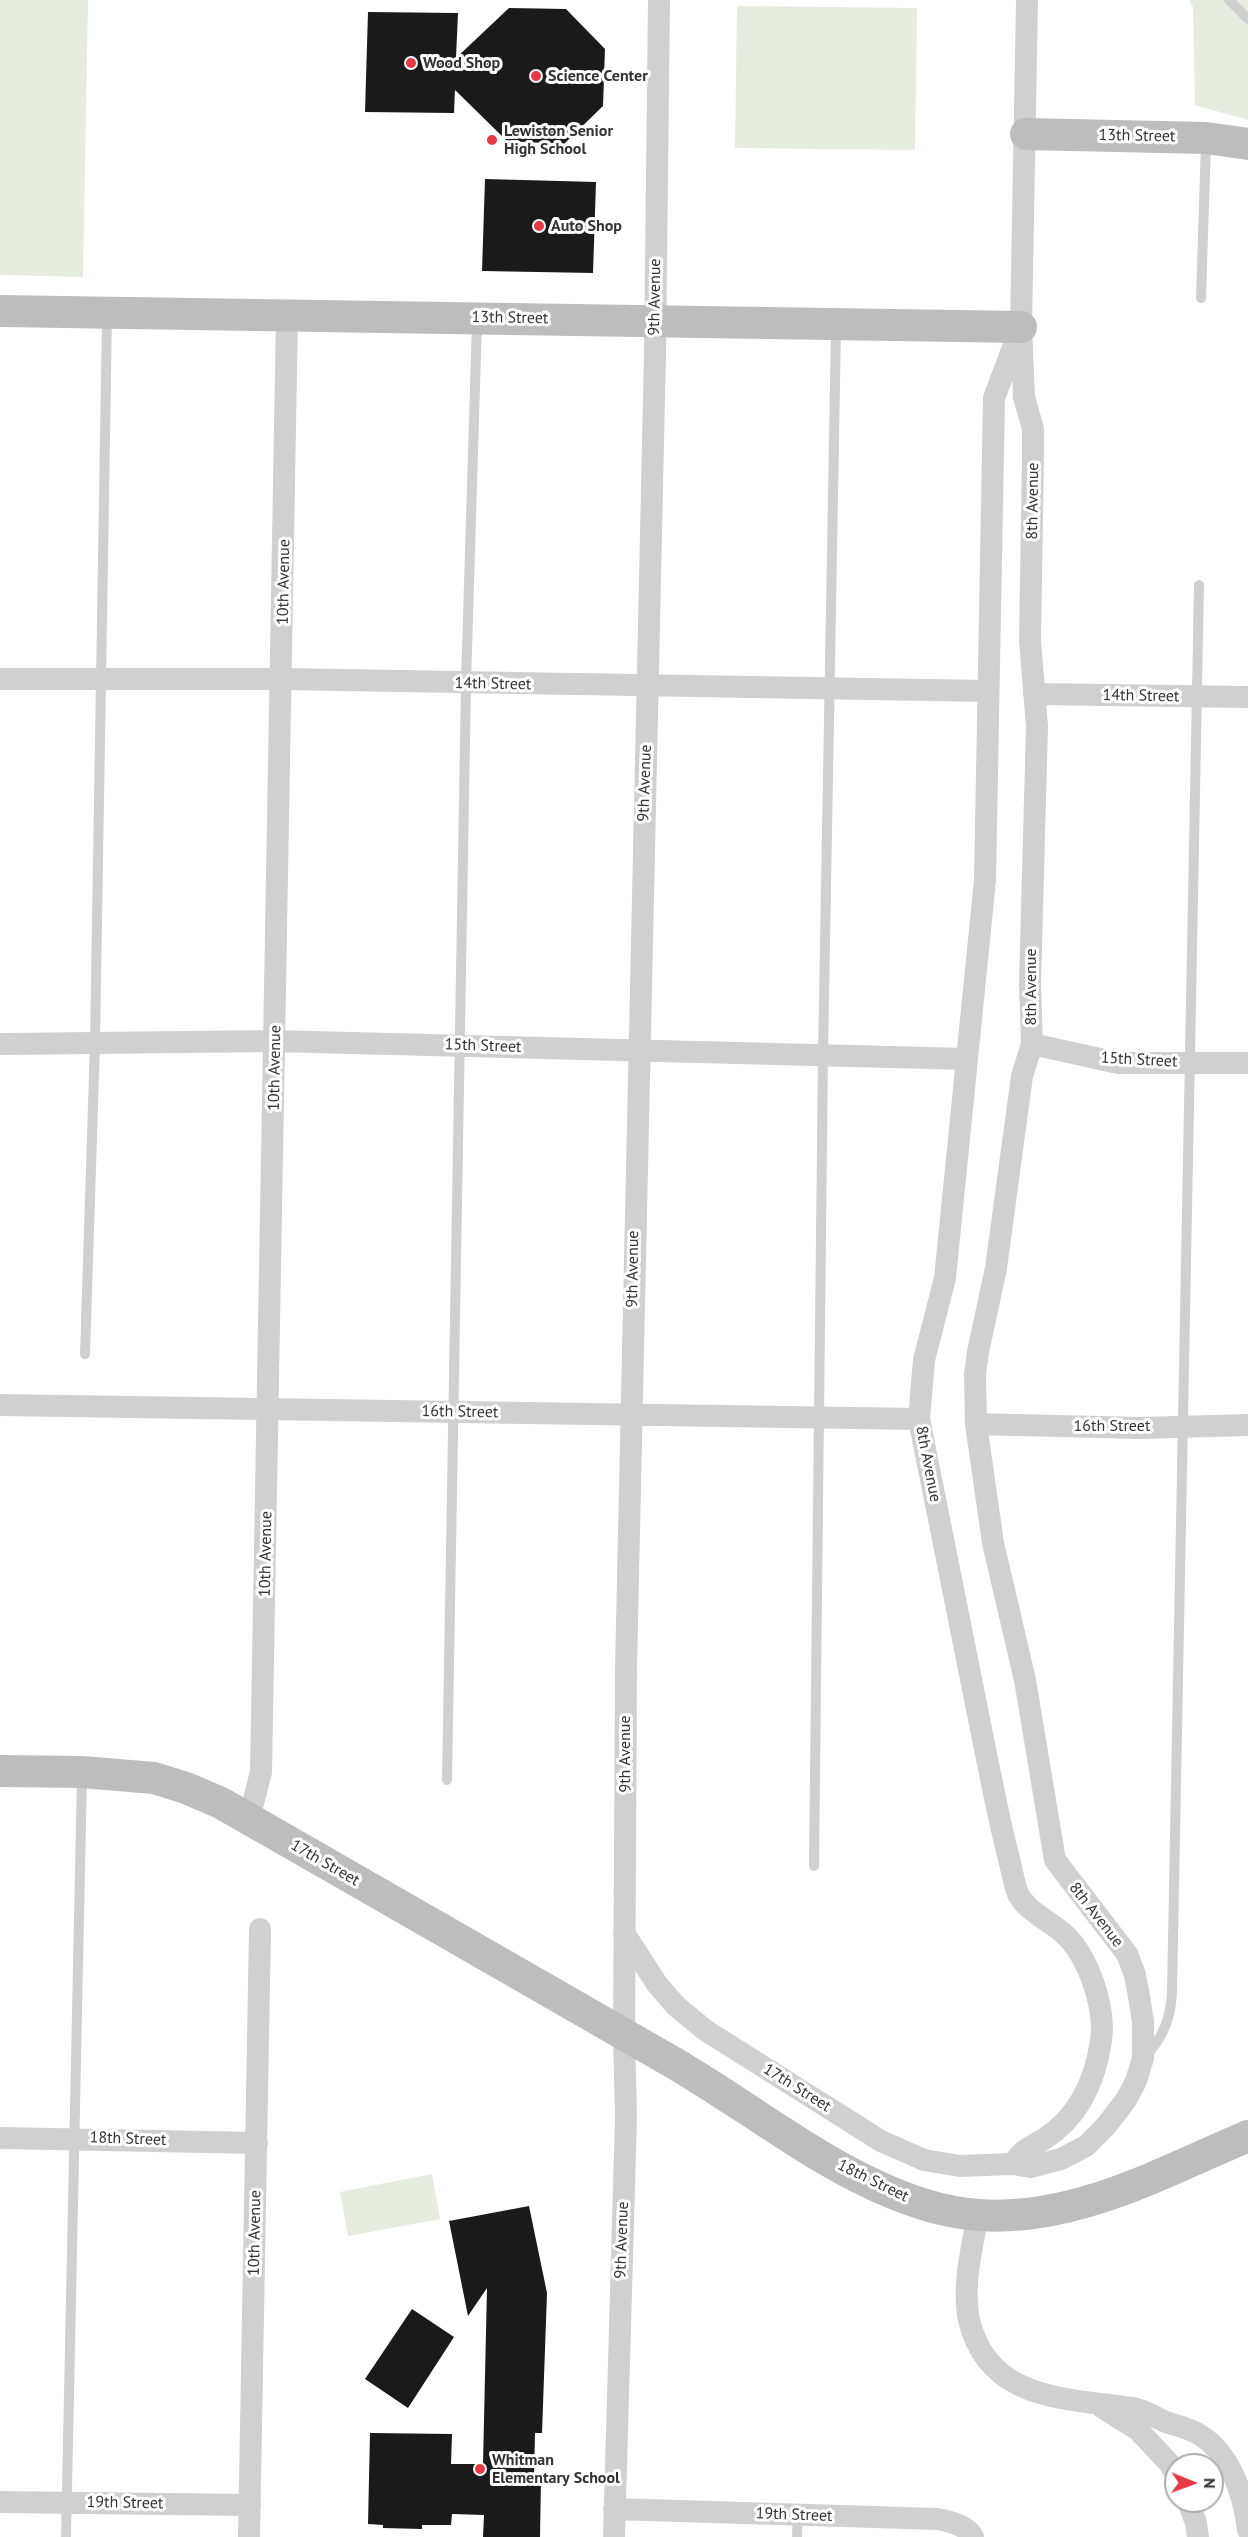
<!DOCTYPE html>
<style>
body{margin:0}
#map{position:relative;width:1248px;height:2537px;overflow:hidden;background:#fff;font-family:"PT Sans",sans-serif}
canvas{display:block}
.north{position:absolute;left:1164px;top:2453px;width:60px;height:60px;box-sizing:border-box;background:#fff;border:2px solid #adadad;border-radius:50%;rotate:91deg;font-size:16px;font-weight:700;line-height:24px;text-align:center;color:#333}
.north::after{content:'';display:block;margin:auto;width:21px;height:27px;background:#e63946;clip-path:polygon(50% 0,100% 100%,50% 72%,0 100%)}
</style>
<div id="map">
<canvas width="1248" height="2537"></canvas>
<div class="north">N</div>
</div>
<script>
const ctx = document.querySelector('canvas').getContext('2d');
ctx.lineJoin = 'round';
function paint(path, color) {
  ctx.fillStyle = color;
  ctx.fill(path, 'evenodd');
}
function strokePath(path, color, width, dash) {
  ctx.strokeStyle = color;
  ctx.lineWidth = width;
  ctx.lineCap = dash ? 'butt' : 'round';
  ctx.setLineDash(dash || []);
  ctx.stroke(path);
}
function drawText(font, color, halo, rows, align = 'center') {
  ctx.font = font + ' "PT Sans",sans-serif';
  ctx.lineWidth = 6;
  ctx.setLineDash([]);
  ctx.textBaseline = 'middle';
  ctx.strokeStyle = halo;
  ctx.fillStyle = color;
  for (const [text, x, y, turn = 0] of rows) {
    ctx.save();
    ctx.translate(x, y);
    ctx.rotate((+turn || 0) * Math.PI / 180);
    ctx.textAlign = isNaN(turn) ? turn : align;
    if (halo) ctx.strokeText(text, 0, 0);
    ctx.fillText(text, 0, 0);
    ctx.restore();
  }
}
const green = new Path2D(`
 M0 0H88L83 277 0 275Z
 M1189 0H1248V120L1195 105 1193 7Z
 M737 6 917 8 915 150 735 148Z
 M432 2174 440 2219 348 2236 340 2192Z`);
const building = new Path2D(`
 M509 8 566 9 605 49 603 106 564 144 507 141 455 90 454 113 365 112 368 12 458 13 456 58Z
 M485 179 596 182 593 273 482 271Z
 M529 2206 547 2293 542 2433H535L534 2479H541L540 2537H483L484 2515 452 2514 451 2525H422V2529L383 2528V2525L368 2524 370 2433 452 2434 451 2464H483L487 2288 468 2316 449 2221Z
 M412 2309 454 2337 408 2408 365 2379Z`);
const lane = new Path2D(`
 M1229 0 1248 19
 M1201 298 1206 142
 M85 1354 95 1043 107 316
 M447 1780 466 683 477 321
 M814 1866 823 1055 836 328
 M1145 2056C1163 2039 1171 2017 1172 1992L1199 585
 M66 2537 82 1775
 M797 2537 798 2515`);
const street = new Path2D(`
 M0 679H282L987 691
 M1034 694 1248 697
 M0 1044 275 1041 967 1059
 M1032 1044 1118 1063H1248
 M0 1405 919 1419
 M976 1424 1140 1428 1248 1425
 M249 1819 261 1772 287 315
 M624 1933 657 1984 676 2006 705 2030 881 2141 924 2160 960 2166 1013 2164 1030 2167 1061 2159 1086 2146 1106 2126 1126 2100 1136 2081 1143 2058V2022L1139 1996 1135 1975 1127 1954 1055 1860 1025 1680 993 1543 976 1424 975 1374 978 1352 996 1268 1022 1076 1032 1044 1030 983 1037 726 1030 641 1033 456V429L1024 397 1021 327 1027 0
 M0 2138 257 2143
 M1013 2164C1023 2149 1029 2148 1044 2139 1079 2117 1095 2081 1101 2041 1106 2007 1088 1955 1063 1933 1049 1921 1027 1911 1018 1894 1014 1884 1012 1870 1009 1859 999 1821 992 1782 984 1744 963 1635 941 1527 919 1419L924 1360 945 1278 985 880 994 398 1017 337
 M978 2215C972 2248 962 2286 969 2320 988 2401 1066 2398 1132 2408 1144 2410 1155 2417 1166 2422 1178 2426 1189 2428 1200 2435 1231 2454 1244 2496 1248 2530
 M1103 2408 1138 2430 1169 2463 1176 2474
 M1188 2501 1196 2523 1198 2537
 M0 2502 250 2505
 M614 2509 938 2519C949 2521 968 2526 973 2537
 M249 2537 260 1929
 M614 2537 626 2117 624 2036 626 1668 655 352 659 0`);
const secondary = new Path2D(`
 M1026 134 1206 138 1248 144
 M0 311 1021 327
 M0 1771 82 1772 154 1778 186 1788 221 1803C370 1888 518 1975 667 2059 761 2112 870 2208 979 2215 1074 2222 1163 2172 1248 2136`);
const markers = [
 [411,63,6,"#e63946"],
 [536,76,6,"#e63946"],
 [492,140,6,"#e63946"],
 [539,226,6,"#e63946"],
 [480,2469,6,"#e63946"]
];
const poiNames = [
 ["Wood Shop",423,63],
 ["Science Center",548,76],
 ["Lewiston Senior",504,131],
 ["High School",504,149],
 ["Auto Shop",551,226],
 ["Whitman",492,2460],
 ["Elementary School",492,2478]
];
const streetNames = [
 ["13th Street",1137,136,1],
 ["9th Avenue",655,297,-89],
 ["13th Street",510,318,1],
 ["8th Avenue",1033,501,-89],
 ["10th Avenue",284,582,-89],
 ["14th Street",493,684,1],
 ["14th Street",1141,696,1],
 ["9th Avenue",645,783,-88],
 ["8th Avenue",1031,987,-90],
 ["15th Street",483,1046,2],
 ["15th Street",1139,1060,3],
 ["10th Avenue",275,1068,-89],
 ["9th Avenue",633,1269,-89],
 ["16th Street",460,1412,1],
 ["16th Street",1112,1426],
 ["8th Avenue",928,1464,79],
 ["10th Avenue",266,1554,-89],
 ["9th Avenue",625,1754,-90],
 ["17th Street",325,1863,30],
 ["8th Avenue",1096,1915,52],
 ["17th Street",797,2088,32],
 ["18th Street",128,2139,2],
 ["18th Street",873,2181,26],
 ["10th Avenue",255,2233,-89],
 ["9th Avenue",622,2240,-88],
 ["19th Street",125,2503,1],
 ["19th Street",794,2515,2]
];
paint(green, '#e6ecdf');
paint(building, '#1a1a1a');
strokePath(lane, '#d0d0d0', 10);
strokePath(street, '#d0d0d0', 22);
strokePath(secondary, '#bdbdbd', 32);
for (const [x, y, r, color] of markers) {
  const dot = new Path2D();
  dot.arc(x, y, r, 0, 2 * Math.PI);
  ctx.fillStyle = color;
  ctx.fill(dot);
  strokePath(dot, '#fff', 2);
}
drawText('bold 16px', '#333', '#fff', poiNames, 'left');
drawText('16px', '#333', '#fff', streetNames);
</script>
